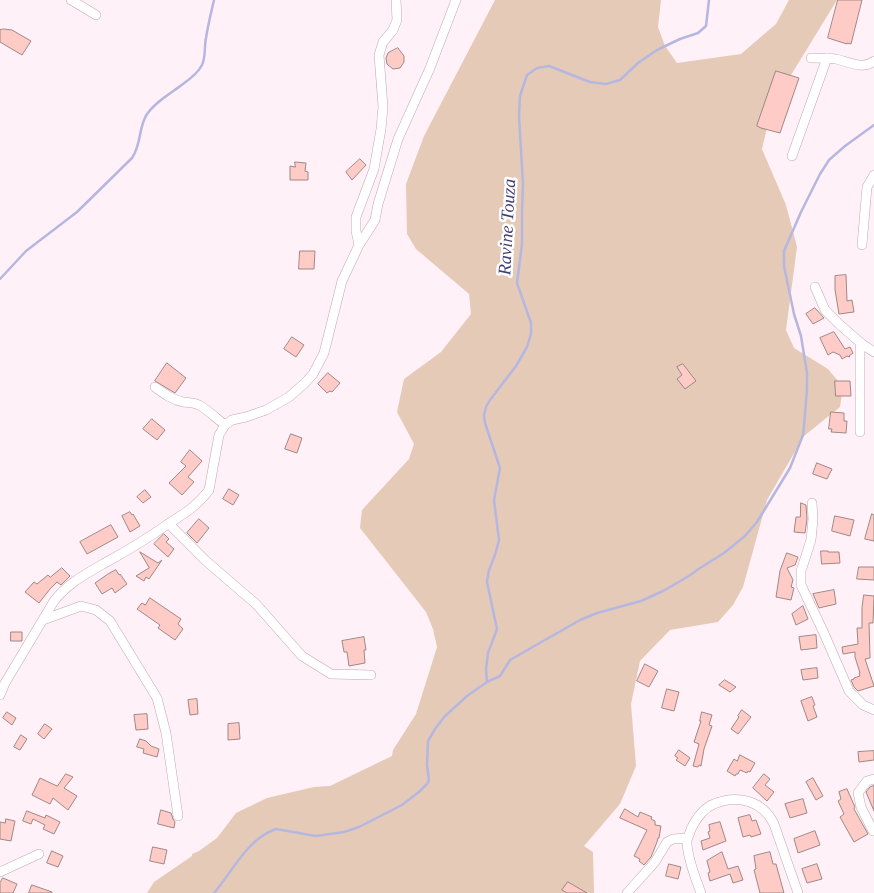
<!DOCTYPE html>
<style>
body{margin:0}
canvas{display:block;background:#fff1f7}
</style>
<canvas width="874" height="893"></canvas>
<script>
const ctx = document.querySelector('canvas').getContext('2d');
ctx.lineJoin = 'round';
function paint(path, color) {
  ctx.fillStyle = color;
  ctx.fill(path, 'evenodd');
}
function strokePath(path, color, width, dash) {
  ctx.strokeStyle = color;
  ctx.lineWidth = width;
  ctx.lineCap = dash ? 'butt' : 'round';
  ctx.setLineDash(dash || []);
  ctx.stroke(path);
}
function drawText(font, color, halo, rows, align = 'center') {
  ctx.font = font + ' "Times New Roman",serif';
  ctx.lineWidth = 5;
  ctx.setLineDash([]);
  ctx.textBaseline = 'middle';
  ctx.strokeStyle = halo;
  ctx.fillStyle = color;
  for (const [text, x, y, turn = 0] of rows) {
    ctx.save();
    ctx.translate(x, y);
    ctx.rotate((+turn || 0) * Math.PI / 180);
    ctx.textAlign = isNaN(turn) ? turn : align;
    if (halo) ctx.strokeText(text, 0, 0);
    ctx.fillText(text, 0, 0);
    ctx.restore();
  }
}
const green = new Path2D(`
 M495 0H661L658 27 665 46 677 63 741 54 776 24 789 0H837L772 106 762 149 786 205 797 247 786 330 794 348 828 369 843 387 840 407 804 436 767 500 743 587 733 605 718 622 670 630 640 661 631 704 636 766 620 804 584 846 593 852 594 893H147L154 882 192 856V854L199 851 217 838 236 813 267 798 314 787 330 786 392 756 393 750 416 714 437 647 433 629 426 612 360 528 362 510 409 459 414 444 397 412 404 379 441 352 471 314 469 294 416 249 407 234 406 184 424 136Z`);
const stream = new Path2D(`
 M0 279 26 251 77 212 132 158C142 143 138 128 147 114 156 101 170 94 183 84 190 79 198 73 202 65 206 57 204 47 206 38 208 25 211 13 214 0
 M487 682 486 669 488 653 497 629 487 582 489 570 495 555 499 540 494 500 500 468 485 423 484 415 486 407 490 400 516 366 527 347 531 334V323L517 283 522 244V212L523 184 519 116 520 96 527 75 537 68 549 66 590 82 606 84 620 80 638 63 657 50 680 39 698 33 706 26 709 0
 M214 893C233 871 247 839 276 829L316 836 344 832 359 827 402 805 420 791 427 784 429 780 427 765 428 741 435 729 444 717 467 696 487 682 500 676 510 660 580 620 597 613 641 601 663 591 689 576 697 570 724 553 745 536 757 522 790 468 803 435 804 426 807 389V373L801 336 794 314 784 266V251L801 212 820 174 829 160 845 146 874 125`);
const building = new Path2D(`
 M838 0H862L851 44 847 43V44L828 38Z
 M4 29 12 30 31 41 22 55 0 42V30Z
 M398 48 404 56V62L400 68 393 69 387 64 386 58 388 53Z
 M776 71 799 78 780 133 761 128 757 126Z
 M360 159 366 165 352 180 346 172Z
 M295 162 306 163 305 171 308 172V180H290V166L295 167Z
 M300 251H315L314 269H299Z
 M846 275 847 301 852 300 854 312 839 314 835 290V276Z
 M815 308 824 318 813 324 806 314Z
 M834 332 845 349 850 347 853 353 849 356 850 357 847 356 842 359 840 355 833 352 828 355 820 338Z
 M292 337 304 345 296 357 284 349Z
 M167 363 186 378 175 393 155 381Z
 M683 364 696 381 685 389 677 379 682 375 677 367Z
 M328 373 340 383 332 392 330 391 327 393 318 384Z
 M835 381H850L851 396H836Z
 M831 412 844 413V421H847L846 433 831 432 832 429H829Z
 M152 419 165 430 157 440 143 429Z
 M291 434 302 438 297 453 285 449Z
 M190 450 202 461 188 477 194 482 182 495 169 483 186 466 181 462Z
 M817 463 832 469 827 479 813 474Z
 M229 489 239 495 233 505 223 499Z
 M145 490 151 497 143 503 137 497Z
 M801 503 806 505 807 519 805 533 794 532 796 517H800Z
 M130 512 132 515 133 514 140 526 130 532 122 516Z
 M872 514 874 515V541L865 539Z
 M835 516 854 520 850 536 832 531Z
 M199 519 209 528 197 543 187 533Z
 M111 525 118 537 87 554 80 542Z
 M164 534 169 539 166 542 174 549 168 557 154 544Z
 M821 551H828V552H839L840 563 822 564Z
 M140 552 158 563 162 560 149 579 146 577 144 581 136 576 149 568Z
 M787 553 798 557 795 565 787 568 793 580 791 587 794 588 791 600 776 597 780 571Z
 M859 567H874V580L857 579Z
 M62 568 70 576 61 585 57 582 50 589 39 603 25 592 34 582 37 584 48 575 50 577Z
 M116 570 119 575 120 574 127 584 115 593 112 588 102 594 95 583 108 574Z
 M834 590 836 604 819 608 813 594Z
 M864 595 874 596 873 623H869L870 658 865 659 874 686 858 691 854 687 851 680 854 679V678L860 676 859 673H860L855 657V652L843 654 842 647 858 644 857 628H862V608Z
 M150 598 181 619 178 624 183 629 175 640 158 628 160 625 137 609 142 603 145 605Z
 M803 606 808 619 796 625 792 614Z
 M11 632H22V641H11Z
 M816 635 817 648 801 650 799 637Z
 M364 637 366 650H364L365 663 349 666 347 652H344L342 641Z
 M645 664 658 671 649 687 637 681Z
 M817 668 818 678 803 680 801 670Z
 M725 680 736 687 730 692 719 685Z
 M667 689 679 692 674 711 662 708Z
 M812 697 815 705 813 706 817 717 808 721 801 701Z
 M197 699 198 714 190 715 188 700Z
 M742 710 751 717 738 734 731 729 739 717 738 716Z
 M7 712 16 718 12 725 3 718Z
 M702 712 712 715 709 725 712 726 704 749 701 766 699 765 698 767 693 766 699 744 694 742 701 721H700Z
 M147 714 148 729 136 730 134 715Z
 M239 723 240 739 228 740V724Z
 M45 724 52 729 44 739 38 734Z
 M21 735 27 739 20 750 14 747Z
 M140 739 146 741 151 746 159 749 157 757 143 753 144 749 137 747Z
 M679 750 690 758 685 766 676 760 678 758 675 756Z
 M874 751V760L859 762 858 752Z
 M740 755 755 763 750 772 748 771 747 773 740 770 738 774H736L735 776 727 771 734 759 737 761Z
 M66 774 73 777 64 788 77 796 68 810 53 798 50 804 32 795 40 778 57 786Z
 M764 774 770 779 765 785 774 792 767 801 753 788Z
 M813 778 823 796 816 800 806 782Z
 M874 786V811L866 792 870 787Z
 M847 789 855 807 854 809 868 834 854 842 840 817 844 814 838 801 841 799 839 792Z
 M803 799 807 813 790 818 785 804Z
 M625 809 638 817 640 812 652 817 651 819 655 821V825L661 826 659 838H658L657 842 651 857 644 865 639 861 640 859 634 856 647 830 620 818Z
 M161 810 171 813 173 819 175 822 174 828 158 824Z
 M27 811 45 818 46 815 60 822 54 834 43 829 45 825 33 819 31 824 23 821Z
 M750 815 752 821 756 820 761 834 751 837 750 835 743 837 738 818Z
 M6 819 15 821 11 841 0 839V822L5 823Z
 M720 822 726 841 703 850 701 841 710 838 708 832 710 831 709 825Z
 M815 831 820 845 798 853 794 839Z
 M153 847 167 850 164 864 150 861Z
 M52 851 63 856 58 867 47 863Z
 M722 852 728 869 738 866 743 880 733 883 730 874 710 881 708 873 710 872 707 861Z
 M770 852 773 864H776L784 893H760L754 870 756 869 754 856Z
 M669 864 681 867 678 879 666 876Z
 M817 864 822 879 807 883 802 869Z
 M3 878 17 884 13 893H0V883Z
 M568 882 587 893H567L562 890Z
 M32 885 52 892V893H29Z`);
const minor = new Path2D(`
 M71 0 96 15
 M811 58C820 58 828 58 836 59 849 62 862 70 874 61
 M792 156 827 58
 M359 245 356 231V217L374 169 381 129 383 107 379 55 383 42 393 30 397 20 396 0
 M862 245 867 187 874 175
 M815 287 825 310 839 324 862 344
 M155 387C163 393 172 400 183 402 189 403 193 402 199 405 208 410 217 419 225 425
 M860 432V348L862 344 874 352
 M812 503 813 519 811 540 801 571V585L823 631 849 691 863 705 874 710
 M169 524 206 561 256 604 302 656 331 674 371 675
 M43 620 81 606 96 610 110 621 157 698 166 733 178 816
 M0 695 5 683 54 601C67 584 84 575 103 564 125 552 147 539 168 524 184 514 198 505 209 490L219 435 225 425 232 420 246 417 266 410 289 397 305 383 313 374 324 353 342 281 359 245 375 220 378 204 398 139 430 68 456 0
 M873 831 861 807 858 793 867 781 874 779
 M0 872 39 854
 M627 893 655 862 667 842 673 839 687 838
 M701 893C696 880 686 854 687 840 688 837 690 833 691 829 696 819 703 808 714 804 738 794 763 801 774 824L798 893`);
const waterNames = [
 ["Ravine Touza",508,227,-87]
];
paint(green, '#e5cab7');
strokePath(stream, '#b6b7e1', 2.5);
paint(building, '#fecbc6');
strokePath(building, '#9f8886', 1);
strokePath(minor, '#bda8b1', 10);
strokePath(minor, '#fff', 9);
drawText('italic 18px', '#423f75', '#fff', waterNames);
</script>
